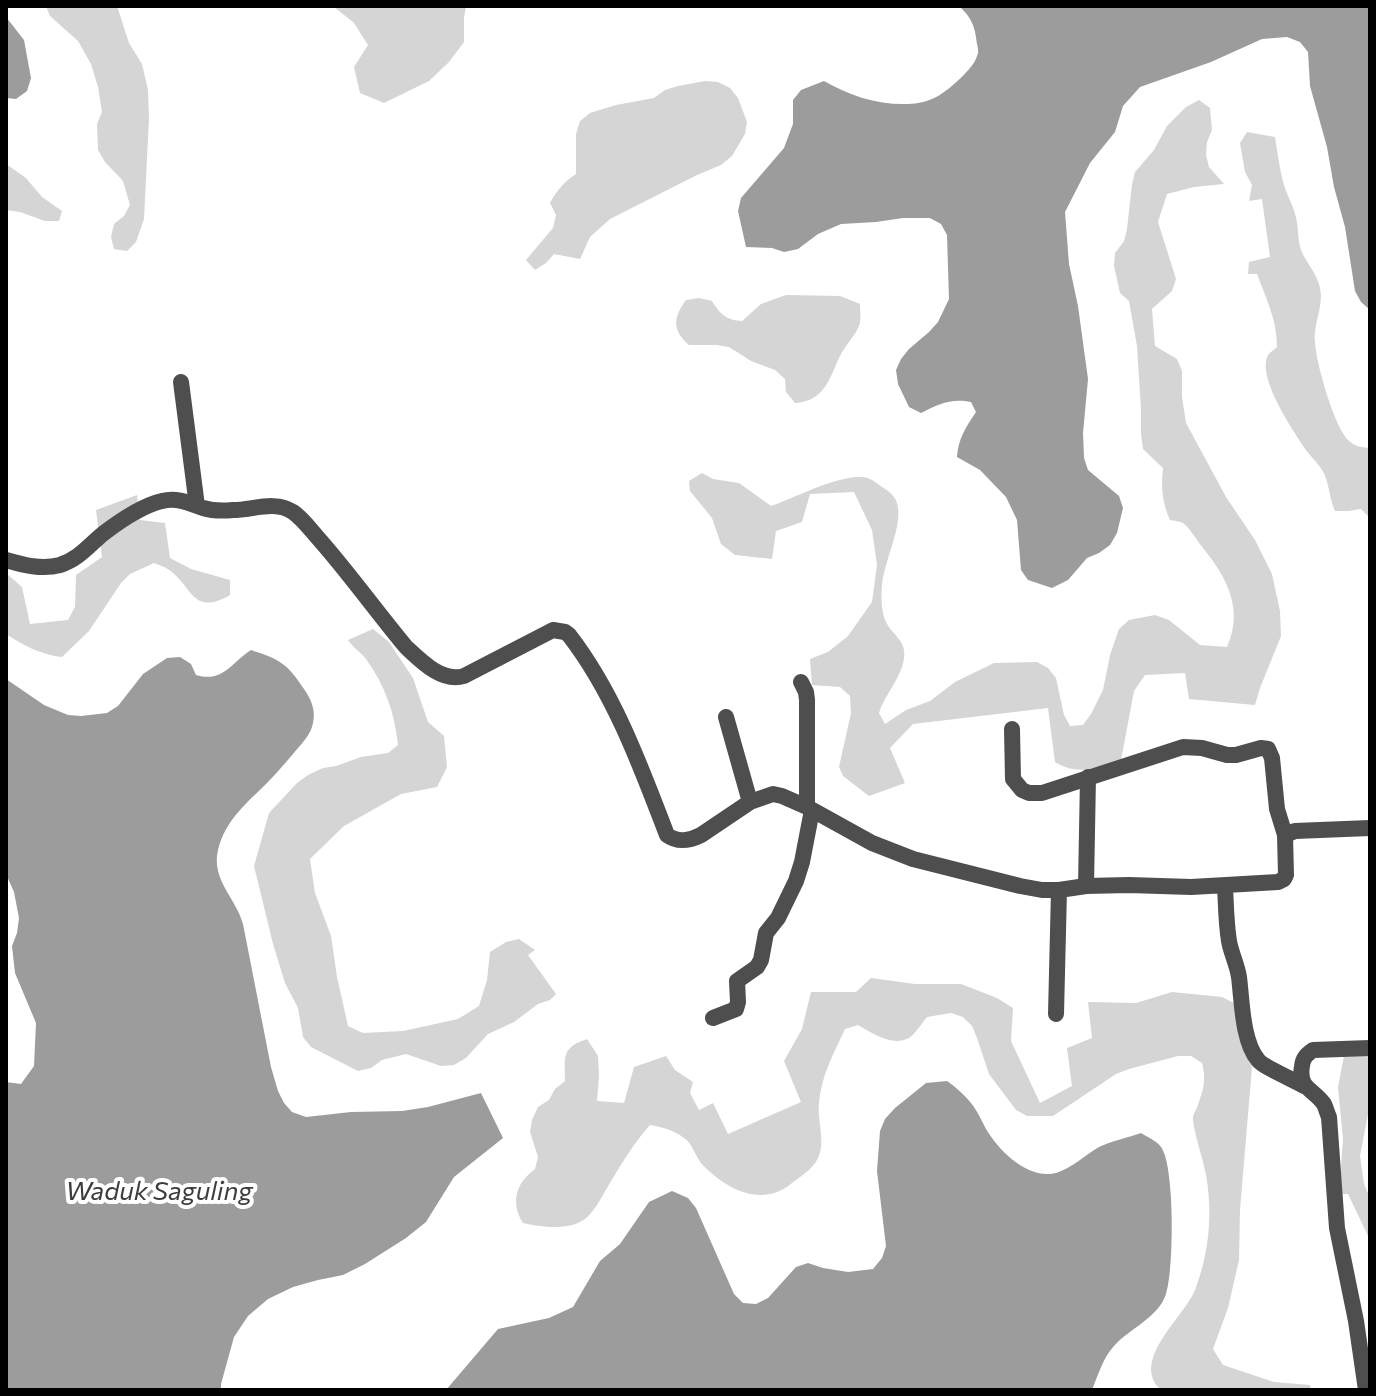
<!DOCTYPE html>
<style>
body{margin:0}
#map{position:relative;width:1376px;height:1396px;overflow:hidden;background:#fff;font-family:Commissioner,sans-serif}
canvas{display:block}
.frame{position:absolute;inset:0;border:8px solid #000;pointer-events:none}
</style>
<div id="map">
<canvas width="1376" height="1396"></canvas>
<div class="frame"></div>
</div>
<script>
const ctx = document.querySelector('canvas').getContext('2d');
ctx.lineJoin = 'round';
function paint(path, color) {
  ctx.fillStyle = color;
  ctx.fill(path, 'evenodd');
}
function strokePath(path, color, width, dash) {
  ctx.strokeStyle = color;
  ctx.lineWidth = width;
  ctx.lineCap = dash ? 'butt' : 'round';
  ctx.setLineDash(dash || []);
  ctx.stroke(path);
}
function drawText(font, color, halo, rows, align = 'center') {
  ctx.font = font + ' Commissioner,sans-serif';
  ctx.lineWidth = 8;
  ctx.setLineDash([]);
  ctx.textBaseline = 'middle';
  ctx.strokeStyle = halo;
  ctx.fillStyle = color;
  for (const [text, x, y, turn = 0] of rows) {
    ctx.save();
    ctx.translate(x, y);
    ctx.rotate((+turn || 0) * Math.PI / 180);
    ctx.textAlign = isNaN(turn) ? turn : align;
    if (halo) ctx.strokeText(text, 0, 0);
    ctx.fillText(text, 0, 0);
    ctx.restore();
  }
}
const green = new Path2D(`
 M46 6H117L129 43 142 64 148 90 149 118 144 219 136 242 127 251 114 249 111 237 114 224 124 216 130 205 123 181 105 162 98 150 97 124 102 112 98 87 91 64 78 41 50 16Z
 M333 6H466L464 18V42L449 62 429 81 384 103 360 93 354 67 368 45 354 23Z
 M705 81 718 82 730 88 738 98 747 122 745 134 732 156 721 165 697 175 610 219 590 237 580 259 554 254 546 263 535 270 526 260 553 228 556 215 550 203C557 190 564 182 576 174V134L580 121 590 113 616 105 654 98 665 90 678 86Z
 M1199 100 1210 108 1212 130 1207 142 1206 155 1209 167 1224 184 1194 187 1167 194 1158 222 1176 279 1172 291 1152 309 1155 346 1177 359 1182 371V397L1186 423 1226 497 1255 540 1272 574 1280 611 1281 636 1260 688 1255 705 1189 699 1185 673 1145 675 1134 691 1121 760C1098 768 1077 776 1055 762L1048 708 913 724 890 748 905 783 869 796 843 776 839 767 851 713 850 696 840 687 812 685 810 659 828 652 848 636 872 602 877 565 872 530 854 492 810 494 802 522 776 531 772 559 735 555 721 544 712 518 690 491 689 481 702 473 713 479 739 483 771 506C793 499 848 469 870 479 875 481 880 486 885 489 892 493 897 499 898 508 901 530 884 562 882 585 881 595 881 612 886 622 892 635 907 641 904 658 902 677 885 694 879 713L885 724 906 710 930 701 955 682 994 663 1037 662 1048 668 1056 678 1064 715 1070 726 1083 725 1091 714 1103 690 1110 655 1119 629 1129 620 1155 615 1169 620 1200 645 1227 647C1244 609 1227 578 1203 548 1197 541 1190 528 1183 523 1179 521 1175 521 1170 520 1162 503 1161 486 1163 468L1143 449 1141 434V409L1137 346 1129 301 1120 293 1114 266 1115 253 1124 241 1127 229 1132 184 1135 172 1154 150 1167 126 1186 107Z
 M1247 132 1275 137C1278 155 1280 174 1286 191 1289 199 1293 206 1295 214 1299 226 1297 238 1301 250 1306 263 1317 273 1320 288 1324 307 1313 323 1315 342 1316 363 1334 426 1348 440 1355 447 1361 447 1370 448V518L1361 509 1348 511H1335C1329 498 1329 480 1322 470 1318 463 1311 457 1306 450 1294 432 1256 377 1268 355 1270 352 1274 350 1277 347 1277 320 1266 298 1257 274H1248L1249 262 1270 257 1262 199 1249 201 1252 185 1245 172 1240 143Z
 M6 164 26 178 42 197 62 211 59 221H45L20 212 6 210Z
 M786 295 840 296 860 304C860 309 861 317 860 323 857 334 845 345 840 356 829 379 825 401 795 403L786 392 785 379 775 370 751 361 729 347 716 345H689C672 330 673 318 686 300L699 298 712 301C720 314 726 320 742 321L761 304Z
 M137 495 140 520 165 523 170 558 191 569 230 580V595C191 618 192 583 166 568 163 566 158 565 154 563L130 574 121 583 89 631 62 657C41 655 23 645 6 634V573L22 587 30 624 68 620 75 607 76 575 102 557 96 510Z
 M373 629 389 642 413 678 428 722 444 736 447 767 437 787 401 794 344 826 310 859 315 893 331 936 337 977 348 1026 363 1033 403 1031 458 1019 479 1006 487 980 490 952 506 942 519 939 535 950 528 955 556 994 550 1000 538 1004 514 1022 488 1034 466 1058 454 1065 441 1066 406 1054 382 1060 371 1068 358 1071 311 1047 303 1037 298 1008 285 983 273 944 254 866 269 813 297 783 308 775 323 768 336 766 361 757 388 753 398 745C395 714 385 685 366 659 361 652 353 648 348 640Z
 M871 978 915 984H961L997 998 1013 1008 1011 1041 1040 1103 1072 1086 1067 1048 1092 1038 1088 1002 1136 1003 1172 992 1222 997 1234 1003 1242 1046 1252 1067 1240 1210 1239 1260 1228 1308 1213 1349 1223 1365 1274 1382 1310 1385 1311 1390H1161C1129 1361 1185 1316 1195 1290 1209 1254 1213 1214 1206 1175 1204 1161 1192 1128 1193 1116 1194 1114 1198 1106 1198 1104 1204 1090 1206 1078 1202 1063L1191 1056H1178L1129 1069 1116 1074 1053 1116H1027L1016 1110 989 1074 977 1038 972 1026 963 1017 951 1013 927 1017C922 1023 915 1034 909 1038 892 1047 872 1033 858 1025L845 1029C834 1053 821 1076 819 1103 817 1120 826 1143 818 1158 813 1169 801 1176 792 1183 761 1209 724 1188 701 1163 695 1155 692 1143 684 1138 674 1130 662 1127 650 1125 633 1144 620 1166 607 1188 601 1198 595 1211 585 1219 569 1231 541 1227 523 1223 510 1202 516 1183 535 1169L538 1157 530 1132 532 1120 538 1107 549 1100 555 1089 565 1081C565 1056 561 1048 587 1039L598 1056 599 1076 597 1101 624 1103 634 1067 666 1056 675 1070 693 1082 690 1093 699 1110 713 1103 728 1134 801 1102 784 1061 802 1029 811 992H856Z
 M1370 1055V1104L1360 1156 1364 1184 1370 1198V1240L1348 1194H1339L1343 1139 1338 1087 1344 1056Z`);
const water = new Path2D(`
 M959 6H1370V310L1361 302 1355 291 1345 227 1334 187 1327 147 1310 86 1308 52 1300 42 1287 37 1262 39 1211 62 1140 87 1123 106 1115 132 1090 163 1065 212 1069 264 1078 306 1088 379 1083 433 1084 458 1088 470 1119 496 1123 508 1117 533 1110 545 1099 553 1087 558 1068 580 1052 588 1028 580 1021 570 1017 520 1006 497 980 470 957 457C958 439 966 427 976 412L971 402C951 398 939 404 921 413L909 407 898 384 896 370 901 359 909 349 929 332 938 322 949 299 947 235 941 224 930 218H903L876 222 841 224 818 234 798 249 784 252 772 248 746 247 738 211 741 198 784 148 793 124V100L801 90 824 81C850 96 878 105 908 104 917 104 930 101 938 96 949 90 974 68 977 56 979 53 978 48 977 44 975 27 972 18 959 6Z
 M6 17 24 40 31 78 27 91 16 99 6 98Z
 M251 650C279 659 287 663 304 689 311 699 316 710 313 723 311 735 301 744 293 754 285 763 277 773 268 782 248 802 225 820 218 850 211 880 236 898 243 924L271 1067 278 1091 284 1103 292 1112 306 1117 351 1112 402 1111 428 1107 481 1093 503 1138 454 1177 426 1222 406 1238 365 1264 343 1275 318 1280 293 1287 268 1299 248 1316 234 1337 221 1384V1390H6V1082L21 1084 34 1066 36 1023 15 973 12 946 17 933 19 918 14 892 6 874V679L44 705 68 715 81 716 107 713 118 706 143 674 167 658 180 657 191 664 196 675C223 683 231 663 251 650Z
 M947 1081C957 1088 967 1097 974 1107 979 1114 982 1122 986 1129 999 1151 1028 1180 1056 1173 1072 1168 1085 1155 1099 1147 1111 1141 1127 1138 1141 1133 1147 1137 1157 1141 1161 1147 1175 1165 1174 1272 1166 1294 1158 1318 1130 1328 1114 1346 1103 1358 1098 1375 1092 1390H446L498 1329 549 1318 573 1307 600 1261 620 1244 649 1202 672 1191 688 1198 696 1208 734 1294 743 1303 756 1304 768 1298 796 1267 808 1263 823 1268 848 1272 873 1269 882 1258 886 1246 877 1171 880 1131 885 1119 895 1108 926 1083Z`);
const street = new Path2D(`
 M181 382 197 506
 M6 560C23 565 42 570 60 565 79 559 89 545 104 533 121 520 141 506 162 501 177 497 189 503 203 508 213 511 223 511 233 510 253 510 275 500 293 512 302 518 310 529 318 538 349 573 376 611 406 647 421 661 442 683 464 676L553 630 565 632 569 635C614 693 641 767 667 835 678 843 689 841 701 835L750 802 773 794 782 796 807 807 872 843 913 859 1020 886 1042 890H1059L1086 886 1129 885 1191 887 1278 882 1284 879 1286 875 1285 835 1295 831 1370 828
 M801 682 806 692 807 700V807
 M726 717 750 802
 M1012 729 1013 779 1022 790 1029 793H1042L1183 747 1202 748 1227 755H1236L1261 748 1268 749 1272 758 1277 809 1285 835
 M1086 886 1088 777
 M1225 886C1226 904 1226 923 1229 941 1231 953 1237 964 1239 977 1242 1000 1242 1041 1258 1060 1263 1067 1296 1081 1306 1087
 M1056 1014 1059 890
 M713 1018 736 1009 738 1002 737 981 757 967 761 960 766 933 778 918 796 881 802 862 812 810
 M1366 1390 1356 1321 1337 1228 1329 1117C1327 1113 1326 1108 1324 1104 1314 1089 1298 1089 1302 1066 1303 1058 1306 1055 1313 1050L1370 1048`);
const waterNames = [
 ["Waduk Saguling",159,1191]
];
paint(green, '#d5d5d5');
paint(water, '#9c9c9c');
strokePath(street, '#4e4e4e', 16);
drawText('italic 26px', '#3d3d3d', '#fff', waterNames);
</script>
